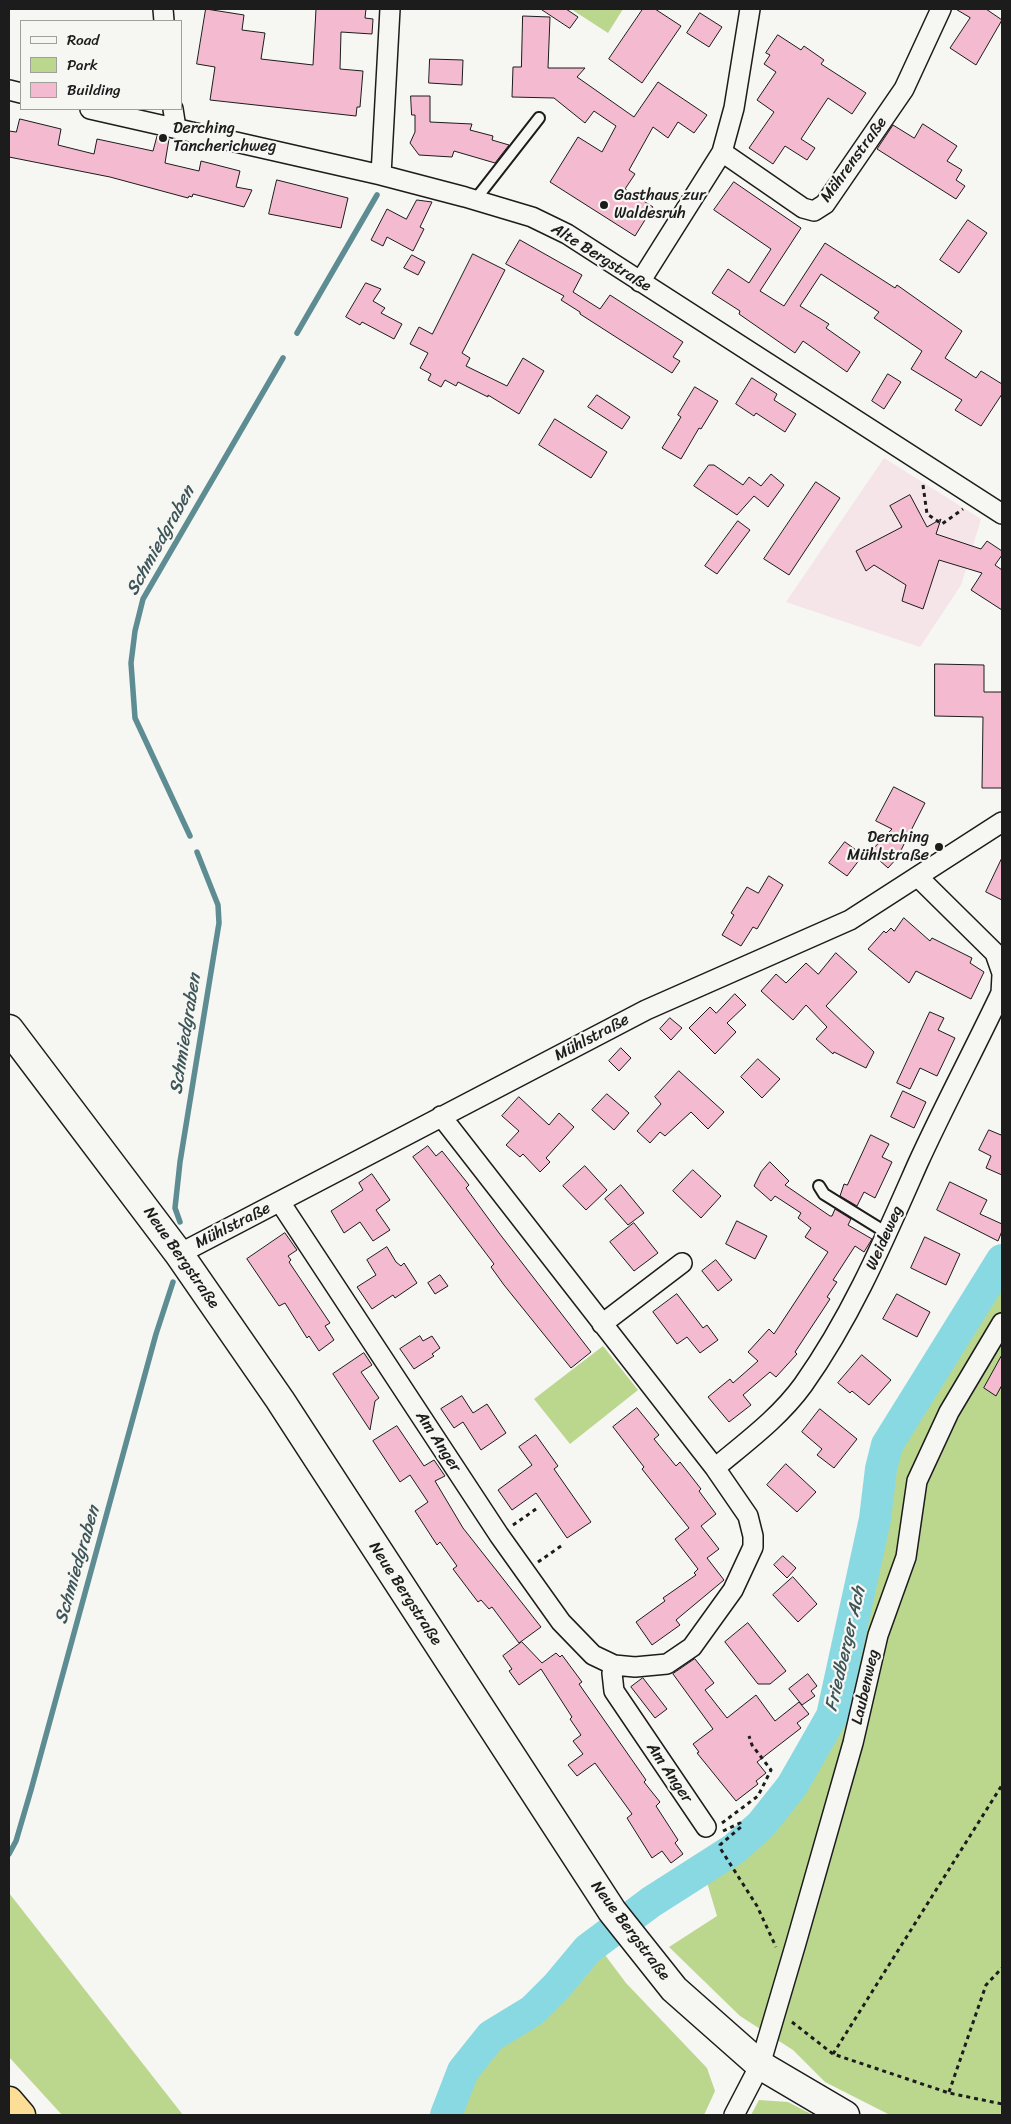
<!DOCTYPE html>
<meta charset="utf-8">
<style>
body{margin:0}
#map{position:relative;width:1011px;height:2124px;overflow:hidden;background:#f6f6f2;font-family:Sriracha,sans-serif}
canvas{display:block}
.frame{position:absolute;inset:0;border:10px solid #1c1c1c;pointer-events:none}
.legend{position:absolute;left:20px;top:20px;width:162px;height:90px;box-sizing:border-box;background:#f6f6f2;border:1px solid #9f9f9c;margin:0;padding:6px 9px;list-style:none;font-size:15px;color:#1c1c1c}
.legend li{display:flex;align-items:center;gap:10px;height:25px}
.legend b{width:25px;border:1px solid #9f9f9c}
</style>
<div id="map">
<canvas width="1011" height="2124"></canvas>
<div class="frame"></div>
<ul class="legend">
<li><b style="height:6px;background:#f6f6f2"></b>Road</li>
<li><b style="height:14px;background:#bbd78e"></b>Park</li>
<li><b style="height:14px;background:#f4bbd0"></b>Building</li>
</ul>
</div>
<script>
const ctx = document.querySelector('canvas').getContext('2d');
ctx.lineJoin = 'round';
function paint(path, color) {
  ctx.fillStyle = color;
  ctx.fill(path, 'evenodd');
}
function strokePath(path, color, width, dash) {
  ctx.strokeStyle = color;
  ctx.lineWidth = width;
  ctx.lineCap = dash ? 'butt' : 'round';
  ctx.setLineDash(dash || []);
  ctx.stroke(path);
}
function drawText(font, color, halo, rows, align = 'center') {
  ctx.font = font + ' Sriracha,sans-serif';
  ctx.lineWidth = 4.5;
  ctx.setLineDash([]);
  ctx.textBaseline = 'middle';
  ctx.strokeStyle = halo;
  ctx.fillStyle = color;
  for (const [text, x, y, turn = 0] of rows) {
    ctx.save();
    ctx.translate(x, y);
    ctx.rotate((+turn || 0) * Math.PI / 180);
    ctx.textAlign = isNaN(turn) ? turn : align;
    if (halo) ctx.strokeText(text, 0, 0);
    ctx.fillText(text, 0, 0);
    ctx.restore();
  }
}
const built = new Path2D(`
 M884 458 981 519 961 585 920 647 786 602Z`);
const green = new Path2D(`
 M571 9H623L608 33Z
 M1002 1264V2115H890L825 2082 793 2050 740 2016 669 1947 717 1916 706 1879 749 1850 774 1825 801 1787 841 1716 896 1447Z
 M603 1346 638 1390 570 1444 534 1399Z
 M9 1893 183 2115H62L9 2057Z
 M599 1947 626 1983 707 2068 715 2091 704 2115H457C466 2089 474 2063 494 2044 507 2032 532 2024 548 2012Z
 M759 2100 788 2102 813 2115H751Z`);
const stream = new Path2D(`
 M297 333 377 195
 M190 836 135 718 131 663 135 631 143 599 283 358
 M180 1222 175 1208 180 1162 219 923 218 905 197 852
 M9 1854 16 1841 31 1790 156 1334 173 1282`);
const river = new Path2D(`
 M446 2115 463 2071 491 2036 532 2011 557 1986 588 1949 651 1902 734 1849 761 1825 792 1786 832 1716 875 1519 881 1469 887 1445 1002 1260`);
const building = new Path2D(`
 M206 9 244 15 242 30 265 33 261 59 313 65 316 9H366L365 18 373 19 372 34 341 32 340 69 363 71 360 107H357L356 116 210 100 215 67 197 64Z
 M541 9H566L578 17 570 28Z
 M643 9H655L681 26 642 83 609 59Z
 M956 9H986L1002 20 976 65 950 48 970 18Z
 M700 13 722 27 709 47 687 33Z
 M523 16 550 17 548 68H585L577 77 634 117 658 82 707 115 694 133 678 122 668 138 653 127 629 170 635 174 625 189 653 207 635 236 550 182 578 137 602 152 616 126 594 111 585 123 554 98 512 97 513 67H521Z
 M778 35 801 50 804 46 824 60 821 64 866 93 852 114 828 98 801 139 815 148 807 160 785 146 773 164 749 148 774 112 757 100 776 72 764 64 770 55 766 53Z
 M430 59 463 60 462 85 429 83Z
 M411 96H430V122L472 124 470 130 493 136 492 140 509 145 495 163 454 151 452 157 419 155 410 143 415 132V115H412Z
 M20 119 61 129 58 145 94 154 97 139 153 151 157 136 169 139 165 163 199 171 201 161 240 171 236 187 252 190 244 207 193 194 192 197 189 196 188 198 110 177 9 157V131L16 132Z
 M923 124 957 146 947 161 962 170 956 180 965 186 956 199 877 149 893 125 914 138Z
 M277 180 348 198 341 228 269 214Z
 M734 182 801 228 760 291 784 306 825 243 895 288 897 285 962 331 945 358 976 378 981 371 1002 384V394L981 426 955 410 962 400 911 369 922 351 874 318 879 312 821 274 800 306 829 324 826 328 860 352 847 372 803 341 795 353 739 314 740 311 712 293 728 269 749 283 771 249 714 210Z
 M417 200 432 202 420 227 424 229 413 251 387 237 383 246 371 240 387 209 406 219Z
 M968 220 987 233 959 273 940 260Z
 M520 240 582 275 573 292 600 309 610 295 683 342 673 357 680 361 672 373 580 314V312L561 300 564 296 506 264Z
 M473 254 505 270 462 353 470 358 466 366 507 386 523 358 544 371 519 414 488 395V397L458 382 456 386 445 380 441 387 428 380 431 374 420 368 428 353 410 344 419 327 432 334Z
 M412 255 425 262 418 275 404 268Z
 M366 283 381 289 373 301 385 308 381 313 402 324 394 339 362 322 360 325 346 317Z
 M888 374 901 382 884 409 872 401Z
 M752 378 777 394 774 400 796 414 785 432 756 413 754 416 736 404Z
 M695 387 718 401 701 429 699 428 681 459 662 448 681 417 678 415Z
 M597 395 630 417 622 429 588 407Z
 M555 419 607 452 591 478 539 445Z
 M709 465H714L743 485 749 477 761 486 771 474 784 485 768 507 754 496 737 515 694 486Z
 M816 482 840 498 789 575 764 559Z
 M910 495 927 527 941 519 936 534 981 549 987 541 1002 551V555L995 565 1002 570V610L971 590 982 573 939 560 923 609 902 601 906 585 874 565 866 571 856 551 902 527 890 506Z
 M738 521 750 530 717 574 705 566Z
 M935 664 984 665V692H1002V788H982L983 717 935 716Z
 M894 787 925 803 897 858 888 868 870 852 892 829 876 821Z
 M845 842 863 855 847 876 829 863Z
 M1002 858V900L986 892Z
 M769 876 783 885 757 929 753 927 741 946 722 935 734 915 731 913 747 887 758 893Z
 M904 918 930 941 932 938 972 958 970 963 984 972 971 999 916 971 909 983 868 949 884 931 886 933 891 928 894 931Z
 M836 953 857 972 826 1006 874 1052 866 1068 834 1052 833 1054 816 1039 827 1027 806 1005 793 1020 761 991 776 974 786 983 806 963 818 974Z
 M735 994 746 1005 727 1023 736 1032 715 1054 689 1028 710 1007 716 1013Z
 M930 1012 944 1018 938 1030 955 1038 937 1076 920 1068 910 1089 897 1083Z
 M670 1018 682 1028 671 1040 660 1029Z
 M621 1048 631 1058 619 1071 609 1061Z
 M758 1059 780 1079 762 1098 741 1077Z
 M679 1071 724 1112 708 1129 691 1112 665 1136 660 1132 650 1143 637 1131 661 1104 655 1097Z
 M903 1091 926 1102 914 1128 891 1117Z
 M607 1094 629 1113 614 1130 592 1110Z
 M519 1097 549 1125 559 1113 574 1127 546 1158 550 1162 540 1172 523 1154 520 1157 506 1145 519 1131 502 1116Z
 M989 1130 1001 1135 1002 1132V1175L986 1168 991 1156 979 1150Z
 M871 1135 889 1144 882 1157 892 1162 875 1198 864 1192 857 1206 840 1196 844 1184 847 1185Z
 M428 1146 436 1156 442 1151 469 1185 466 1188 499 1233 591 1352 571 1368 504 1285 491 1267 494 1264 413 1157Z
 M770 1162 789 1181 785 1185 830 1216H832L835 1209 851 1219 848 1225 872 1239 864 1252 855 1246 833 1280 837 1282 827 1297 830 1299 795 1352 797 1354 776 1377 770 1372 743 1395 751 1405 729 1422 708 1397 730 1379 733 1383 758 1361 748 1352 769 1329 774 1334 828 1252 805 1237 811 1228 798 1218 801 1213 775 1196 771 1201 754 1186 761 1172Z
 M585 1166 607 1190 586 1210 563 1186Z
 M693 1170 721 1196 701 1218 673 1191Z
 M372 1174 390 1200 376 1210 390 1230 373 1241 360 1222 344 1233 331 1211 363 1190 359 1183Z
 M950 1182 987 1200 980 1214 1002 1224V1231L998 1241 937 1210Z
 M621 1185 644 1213 628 1225 605 1199Z
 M737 1221 767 1236 755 1259 726 1244Z
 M634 1223 658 1253 634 1271 610 1242Z
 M285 1233 297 1250 288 1256 291 1260 289 1262 330 1323 325 1326 334 1340 319 1351 309 1336 307 1338 285 1303 279 1306 247 1259Z
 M925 1237 960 1254 946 1285 911 1268Z
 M387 1247 396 1262 401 1266 404 1263 417 1283 395 1298 393 1295 372 1309 357 1287 376 1275 367 1260Z
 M716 1260 732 1280 718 1291 702 1271Z
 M440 1275 448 1286 435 1294 428 1283Z
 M677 1294 703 1328 707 1325 718 1340 700 1353 687 1337 677 1344 653 1312Z
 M897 1294 930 1312 917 1337 883 1319Z
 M420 1336 423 1341 432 1336 440 1348 432 1354 434 1356 414 1369 400 1349Z
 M364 1353 372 1365 361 1372 379 1398 375 1401 370 1430 333 1374Z
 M862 1355 891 1380 869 1405 852 1391 850 1393 838 1383Z
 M1002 1355V1385L996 1396 984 1388Z
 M462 1396 473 1413 487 1404 506 1433 481 1450 463 1422 454 1428 441 1409Z
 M637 1408 659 1435 654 1439 676 1466 680 1462 701 1489 699 1491 716 1514 701 1526 719 1549 707 1558 724 1580 676 1620 680 1625 652 1645 636 1622 665 1601 663 1598 696 1575 694 1573 698 1569 675 1539 689 1528 642 1469 644 1467 613 1427Z
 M820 1409 857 1439 834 1468 817 1455 822 1449 802 1432Z
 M397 1426 424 1466 434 1460 445 1476 435 1481 463 1528 541 1627 519 1643 492 1607 489 1609 481 1600 478 1602 453 1569 457 1566 440 1542 437 1545 415 1511 428 1502 410 1475 400 1482 373 1441Z
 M536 1435 558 1466 554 1469 591 1522 567 1538 536 1493 512 1510 498 1490 532 1465 519 1447Z
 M786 1464 816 1492 797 1512 767 1485Z
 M783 1556 796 1568 787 1578 774 1565Z
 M793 1577 817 1604 798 1622 773 1595Z
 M748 1623 786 1671 770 1684H758L725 1642Z
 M522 1642 542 1663 556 1653 560 1657 562 1655 582 1682 579 1684 646 1780 644 1782 660 1802 656 1806 678 1840 675 1843 683 1854 671 1863 662 1851 652 1858 627 1818 632 1814 595 1763 577 1776 568 1765 583 1754 573 1741 581 1735 570 1719 572 1717 541 1669 519 1685 509 1671 512 1669 503 1656Z
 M695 1659 714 1683 705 1690 727 1718 756 1695 775 1721 799 1702 809 1714 797 1723 801 1728 757 1762 766 1773 756 1781 758 1784 736 1801 697 1753 699 1752 693 1744 713 1729 673 1674Z
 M808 1674 817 1686 811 1691 815 1696 802 1705 789 1689Z
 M643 1678 667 1709 655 1718 631 1687Z`);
const path = new Path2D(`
 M923 485 927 514 942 524 963 509
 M513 1525 539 1507
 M538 1562 564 1544
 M722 1823 758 1796 771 1770 752 1745 749 1736
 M723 1831 740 1823 742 1826 720 1845V1848L757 1906 776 1947
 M792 2022 833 2054 949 2093 1002 2104
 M833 2054 1002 1785
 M949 2092 986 1985 1002 1968`);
const lane = new Path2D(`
 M475 200 539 118
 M819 1186 824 1194 887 1233`);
const street = new Path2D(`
 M163 9 164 21
 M9 90 21 93
 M90 109 381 175 465 197 532 217 567 234 1002 514
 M173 109 176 128
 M722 152 803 208 814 211 825 204 904 89 941 9
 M381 175 390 9
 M640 282 722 152 734 108 750 9
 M918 877 995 953 1002 973
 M280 1202 499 1535 561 1622 593 1655 614 1665 635 1667 667 1664 692 1647 733 1590 753 1547V1536L748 1516 715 1468 441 1116
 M179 1254 646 1010 850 920 1002 822
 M602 1324 682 1263
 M715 1468C746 1442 779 1418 803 1385 852 1316 884 1240 918 1163 944 1106 974 1050 1001 993L1002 975
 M614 1665 612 1673 614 1691 706 1827
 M734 2115 760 2065 796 1943 853 1743 878 1635 906 1557 917 1481 949 1412 1002 1323`);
const secondary = new Path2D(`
 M9 1029 179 1254 280 1400 612 1911 674 1989 760 2065 845 2115`);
const highway = new Path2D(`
 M9 2101 21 2115`);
const markers = [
 [163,138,5,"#1c1c1c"],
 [604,205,5,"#1c1c1c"],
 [939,847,5,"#1c1c1c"]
];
const poiNames = [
 ["Derching",173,129],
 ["Tancherichweg",173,147],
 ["Gasthaus zur",614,196],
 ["Waldesruh",614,214],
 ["Derching",929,838,"right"],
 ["Mühlstraße",929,856,"right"]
];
const streetNames = [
 ["Mährenstraße",854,160,-54],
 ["Alte Bergstraße",601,258,32],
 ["Mühlstraße",592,1038,-28],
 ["Mühlstraße",233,1226,-27],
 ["Weideweg",885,1238,-66],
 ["Neue Bergstraße",181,1258,55],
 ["Am Anger",438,1442,57],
 ["Neue Bergstraße",405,1594,57],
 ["Laubenweg",866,1687,-77],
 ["Am Anger",669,1773,56],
 ["Neue Bergstraße",630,1931,53]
];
const waterNames = [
 ["Schmiedgraben",161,541,-61],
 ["Schmiedgraben",186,1034,-81],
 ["Schmiedgraben",78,1565,-74],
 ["Friedberger Ach",846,1649,-77]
];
paint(built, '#f5e4e8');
paint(green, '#bbd78e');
strokePath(stream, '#5d8d93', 5.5);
strokePath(river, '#89d9e3', 32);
paint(building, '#f4bbd0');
strokePath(building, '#1c1c1c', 1);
strokePath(lane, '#1c1c1c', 14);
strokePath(street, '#1c1c1c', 22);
strokePath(secondary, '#1c1c1c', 31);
strokePath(highway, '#1c1c1c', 31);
strokePath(path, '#1c1c1c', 3, [4, 4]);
strokePath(lane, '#f6f6f2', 10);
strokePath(street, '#f6f6f2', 19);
strokePath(secondary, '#f6f6f2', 28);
strokePath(highway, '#fdde96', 28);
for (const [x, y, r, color] of markers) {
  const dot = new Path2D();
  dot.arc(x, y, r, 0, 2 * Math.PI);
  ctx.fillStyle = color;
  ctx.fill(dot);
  strokePath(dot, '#f6f6f2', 2);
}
drawText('16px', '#1c1c1c', '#f6f6f2', poiNames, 'left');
drawText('16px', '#1c1c1c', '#f6f6f2', streetNames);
drawText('italic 18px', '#3d5558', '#f6f6f2', waterNames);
</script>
